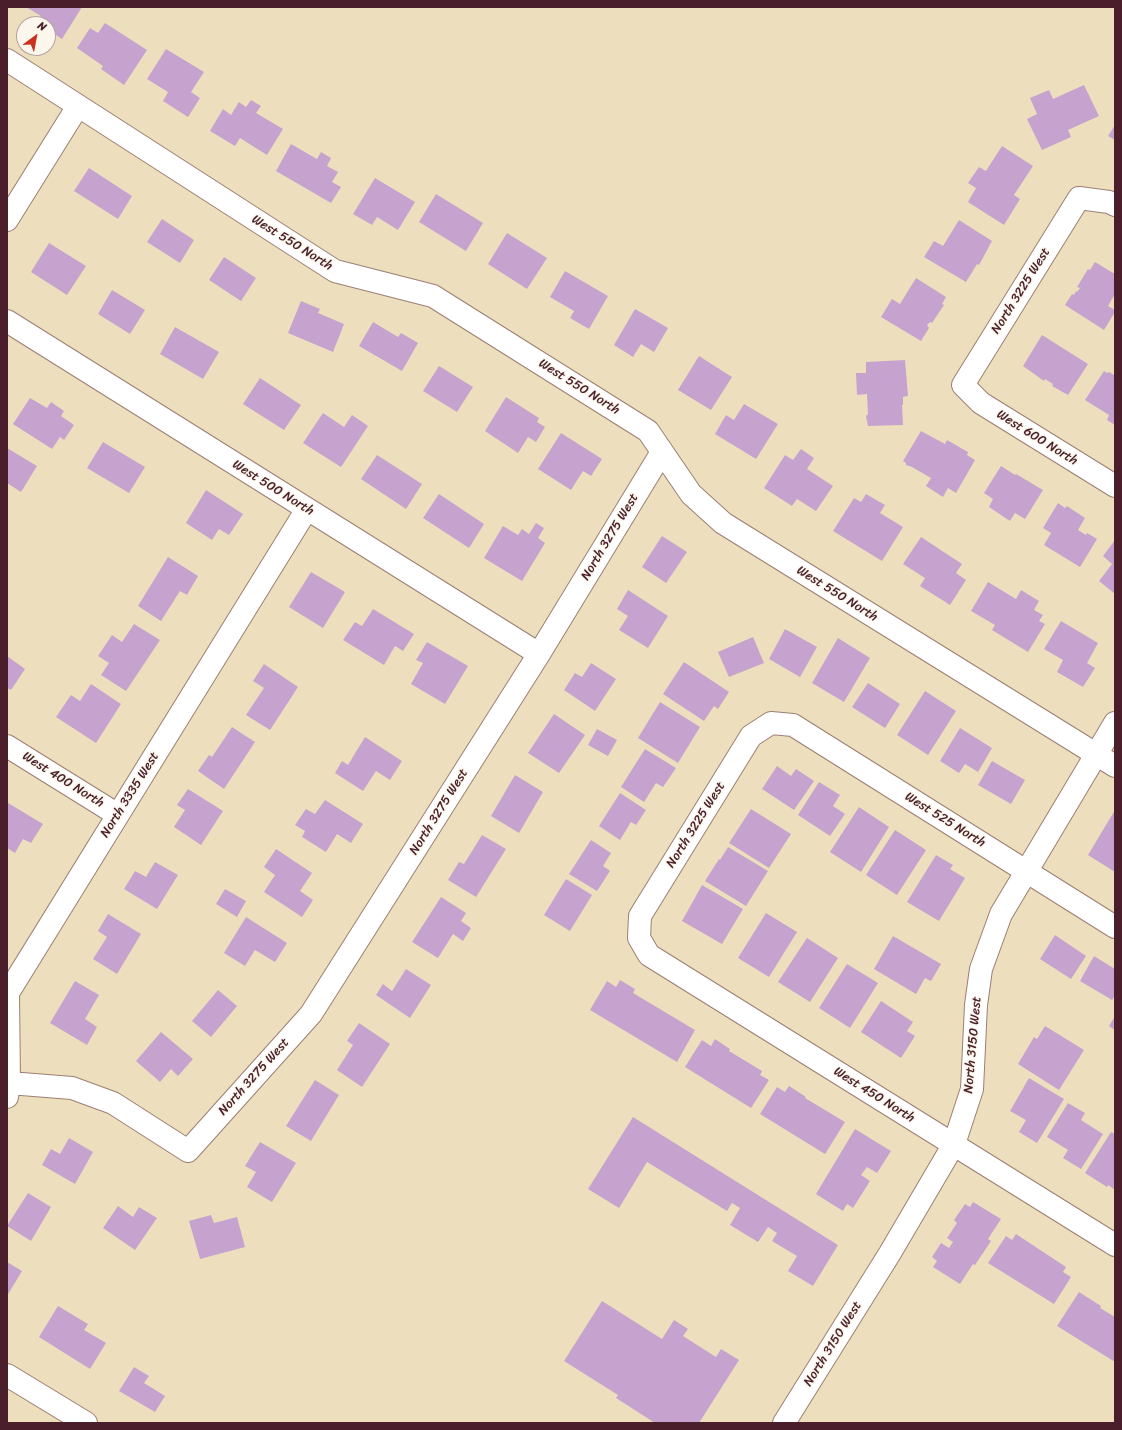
<!DOCTYPE html>
<style>
body{margin:0}
#map{position:relative;width:1122px;height:1430px;overflow:hidden;background:#eddfbd;font-family:Sriracha,sans-serif}
canvas{display:block}
.frame{position:absolute;inset:0;border:8px solid #4a1f2b;pointer-events:none}
.north{position:absolute;left:16px;top:16px;width:40px;height:40px;box-sizing:border-box;background:#fbf7ec;border:1px solid #b4a19f;border-radius:50%;rotate:32deg;font-size:11px;font-weight:700;line-height:16px;text-align:center;color:#4a1f2b}
.north::after{content:'';display:block;margin:auto;width:14px;height:18px;background:#c8321e;clip-path:polygon(50% 0,100% 100%,50% 72%,0 100%)}
</style>
<div id="map">
<canvas width="1122" height="1430"></canvas>
<div class="frame"></div>
<div class="north">N</div>
</div>
<script>
const ctx = document.querySelector('canvas').getContext('2d');
ctx.lineJoin = 'round';
function paint(path, color) {
  ctx.fillStyle = color;
  ctx.fill(path, 'evenodd');
}
function strokePath(path, color, width, dash) {
  ctx.strokeStyle = color;
  ctx.lineWidth = width;
  ctx.lineCap = dash ? 'butt' : 'round';
  ctx.setLineDash(dash || []);
  ctx.stroke(path);
}
function drawText(font, color, halo, rows, align = 'center') {
  ctx.font = font + ' Sriracha,sans-serif';
  ctx.lineWidth = 3;
  ctx.setLineDash([]);
  ctx.textBaseline = 'middle';
  ctx.strokeStyle = halo;
  ctx.fillStyle = color;
  for (const [text, x, y, turn = 0] of rows) {
    ctx.save();
    ctx.translate(x, y);
    ctx.rotate((+turn || 0) * Math.PI / 180);
    ctx.textAlign = isNaN(turn) ? turn : align;
    if (halo) ctx.strokeText(text, 0, 0);
    ctx.fillText(text, 0, 0);
    ctx.restore();
  }
}
const building = new Path2D(`
 M26 7H82L62 39 48 30V24L36 23 41 16Z
 M105 23 147 50 124 85 101 69 103 66 77 48 90 28 98 33Z
 M166 49 204 72 191 92 200 98 188 117 163 101 168 92 147 79Z
 M1084 85 1099 116 1068 130 1071 137 1042 150 1027 119 1037 114 1030 98 1049 90 1053 99Z
 M251 100 261 106 256 113 283 129 267 155 240 138 235 146 210 131 223 109 231 115 239 102 246 107Z
 M1115 125V140L1108 136Z
 M291 144 317 159 321 152 331 158 327 166 338 172 332 182 341 187 331 203 276 171Z
 M1002 146 1033 166 1014 195 1020 199 1004 225 968 202 976 188 968 183 979 167 986 171Z
 M89 168 132 196 118 219 74 191Z
 M375 178 415 202 398 230 377 217 372 225 353 214Z
 M436 194 483 223 466 251 419 222Z
 M162 219 194 240 180 263 147 242Z
 M959 220 992 241 979 265 977 264 966 282 924 257 934 241 943 246Z
 M507 233 547 258 527 289 488 264Z
 M49 243 86 266 67 295 31 272Z
 M224 257 256 278 241 301 209 280Z
 M1095 262 1115 274V294L1108 306 1115 310V312L1104 330 1065 305 1072 294 1074 295 1076 291 1077 292 1080 288 1077 287 1088 269 1090 270Z
 M565 271 608 296 589 329 570 318 574 311 550 297Z
 M916 278 946 297 942 304 944 305 932 323 930 322 927 325 929 328 921 341 881 317 892 299 900 304Z
 M112 290 145 310 130 334 98 314Z
 M301 301 320 309 318 313 344 324 333 352 288 333Z
 M635 309 668 328 654 352 641 344 633 357 614 345Z
 M373 322 398 337 401 333 418 343 402 371 359 346Z
 M175 327 219 352 203 379 160 354Z
 M1042 335 1088 364 1068 395 1052 386 1053 384 1045 379 1044 381 1023 366Z
 M699 356 732 377 711 410 678 390Z
 M905 360 908 396 903 397V405H902L903 425 868 426 866 416 868 414 867 394 857 395 856 373H866V362Z
 M439 366 473 387 457 412 423 391Z
 M1104 371 1107 373 1109 372 1114 375 1115 378V425L1107 420 1109 415 1085 400Z
 M260 378 301 405 284 430 243 404Z
 M506 397 539 418 537 422 545 427 536 442 528 437 518 453 485 431Z
 M30 398 47 408 51 402 64 411 61 416 74 425 64 440 60 437 52 449 13 424Z
 M744 404 778 424 756 459 715 434 726 415 734 420Z
 M323 413 344 427 352 415 368 426 341 467 303 443Z
 M921 431 945 444 947 440 968 452 967 455 975 460 956 493 948 488 943 497 926 486 931 478 912 467 906 465V463L903 461Z
 M561 433 602 459 591 476 583 471 571 490 538 469Z
 M103 442 145 467 129 493 87 468Z
 M7 448 37 466 21 492 7 483Z
 M801 449 814 458 807 469 833 486 816 511 797 499 792 506 764 488 785 455 793 460Z
 M377 455 422 484 406 509 361 479Z
 M1001 466 1015 475 1016 474 1043 490 1025 519 1015 513 1010 521 989 507 993 499 984 493Z
 M206 490 243 514 229 535 219 529 212 540 186 523Z
 M439 494 484 524 469 548 423 518Z
 M866 494 885 505 880 513 903 527 882 561 833 531 854 498 861 502Z
 M1058 503 1065 508 1067 506 1085 518 1078 530 1086 535 1087 533 1097 539 1080 567 1044 545 1051 533 1043 528Z
 M536 523 544 528 538 538 545 543 522 581 484 558 503 526 518 535 522 529 529 534Z
 M662 536 687 552 666 583 642 567Z
 M921 537 962 564 956 573 966 580 950 605 920 586 925 578 903 564Z
 M1115 540V594L1099 581 1112 564 1103 556Z
 M168 557 198 576 187 595 180 591 161 621 138 606Z
 M311 572 345 592 323 628 289 607Z
 M988 582 1016 599 1021 590 1039 601 1034 610 1043 615 1039 621 1045 624 1028 652 992 630 995 625 971 611Z
 M628 590 668 616 648 648 619 630 628 616 617 609Z
 M373 609 414 634 403 651 395 646 384 665 343 640 355 622 362 626Z
 M1061 621 1098 643 1087 663 1095 668 1083 687 1057 672 1063 660 1044 649Z
 M134 624 160 640 126 691 101 675 109 663 98 656 112 635 122 642Z
 M785 629 817 647 800 677 769 659Z
 M753 637 764 663 729 677 718 652Z
 M838 638 870 658 844 702 812 683Z
 M427 642 468 666 445 704 411 684 423 663 416 660Z
 M7 656 25 669 11 690 7 688Z
 M684 662 729 692 718 709 714 706 704 721 663 694Z
 M591 663 616 679 595 711 564 690 575 673 582 677Z
 M264 664 298 687 270 730 246 715 264 688 253 681Z
 M868 683 900 704 885 728 852 707Z
 M91 684 121 704 96 743 56 717 71 695 80 701Z
 M925 691 956 711 928 755 897 735Z
 M660 702 700 727 678 763 638 738Z
 M554 714 585 735 559 773 528 753Z
 M232 727 255 742 224 789 198 771 209 755 212 757Z
 M960 728 992 748 978 772 965 764 959 773 940 761Z
 M597 729 617 740 608 756 588 745Z
 M365 737 402 761 390 780 376 771 363 791 335 773 342 761 348 765Z
 M645 749 676 768 663 787 656 783 644 802 621 787Z
 M992 761 1025 780 1011 804 978 785Z
 M777 766 791 776 796 769 814 781 794 810 762 789Z
 M515 775 543 792 519 833 491 816Z
 M819 782 840 795 833 806 845 814 830 836 798 815Z
 M188 789 223 811 201 845 174 827 185 810 177 805Z
 M620 793 646 810 636 825 631 822 620 840 599 826Z
 M325 800 363 824 351 843 337 834 326 852 302 837 305 831 295 825 306 809 315 814Z
 M8 803 43 824 31 843 23 839 15 853 7 848Z
 M859 807 889 827 861 872 830 852Z
 M751 809 791 834 769 868 729 843Z
 M1115 810V872L1088 855Z
 M895 830 926 850 897 895 866 875Z
 M482 835 506 849 476 897 448 880 459 862 464 864Z
 M591 840 611 853 603 866 610 871 597 891 569 874Z
 M728 847 768 871 746 906 705 881 719 859 720 860Z
 M276 849 312 873 300 891 313 900 302 917 264 892 275 875 264 867Z
 M936 855 953 865 950 869 965 878 939 921 907 902Z
 M155 862 178 875 157 909 124 889 135 871 146 877Z
 M566 879 592 895 570 931 544 915Z
 M702 885 743 909 722 944 682 921Z
 M225 889 246 901 237 917 216 904Z
 M441 897 466 913 461 921 471 928 463 941 453 934 438 958 412 942Z
 M766 913 797 932 769 977 738 958Z
 M108 914 141 934 117 974 93 959 107 937 98 931Z
 M246 917 287 943 275 962 255 950 245 966 224 953Z
 M1055 935 1086 956 1071 979 1040 959Z
 M893 936 941 964 931 981 925 978 916 994 874 969Z
 M807 938 838 958 810 1002 778 982Z
 M1094 956 1115 969V996L1112 1000 1080 981Z
 M847 964 878 983 850 1028 819 1008Z
 M406 969 431 985 410 1018 376 995 383 984 392 991Z
 M620 980 635 989 633 993 695 1030 677 1062 590 1010 607 981 616 987Z
 M75 981 99 995 85 1019 97 1027 87 1045 50 1023Z
 M218 990 237 1006 211 1037 192 1021Z
 M881 1001 913 1022 907 1031 915 1036 901 1058 861 1032Z
 M1115 1016V1030L1109 1026Z
 M359 1023 390 1044 362 1087 337 1070 353 1045 347 1041Z
 M1045 1026 1084 1050 1059 1090 1018 1064 1034 1037 1037 1039Z
 M161 1032 193 1059 178 1076 171 1069 160 1082 136 1061Z
 M715 1039 730 1049 729 1051 762 1071 760 1075 769 1080 751 1108 685 1067 702 1040 711 1046Z
 M1029 1078 1064 1099 1037 1143 1019 1132 1026 1120 1010 1111Z
 M315 1080 339 1095 311 1141 286 1126Z
 M789 1086 806 1097 805 1098 845 1122 825 1154 760 1114 777 1087 785 1092Z
 M1068 1103 1085 1113 1081 1120 1103 1134 1081 1169 1063 1158 1068 1150 1047 1137Z
 M633 1117 838 1245 813 1286 788 1271 797 1256 772 1241 777 1233 768 1227 758 1242 730 1225 740 1208 732 1203 727 1211 647 1162 619 1208 588 1189Z
 M855 1129 891 1151 877 1173 867 1167 861 1175 870 1181 853 1208 847 1204 843 1211 816 1194Z
 M1111 1132 1115 1134V1190L1108 1185 1107 1187 1085 1173Z
 M69 1138 93 1152 75 1184 42 1165 51 1149 60 1154Z
 M260 1142 296 1163 272 1202 247 1187 256 1172 245 1166Z
 M28 1193 51 1207 31 1241 7 1226Z
 M973 1202 1001 1219 988 1239 991 1241 975 1265 973 1264 960 1284 933 1267 937 1261 932 1257 941 1243 949 1248 953 1242 947 1238 957 1223 954 1220 965 1204 970 1207Z
 M118 1206 133 1217 139 1207 157 1218 135 1250 103 1228Z
 M211 1215 214 1223 237 1217 245 1247 200 1259 189 1221Z
 M1016 1234 1066 1267 1063 1272 1071 1277 1054 1304 988 1263 1006 1236 1012 1240Z
 M7 1262 22 1271 7 1296Z
 M1079 1292 1101 1306 1100 1308 1115 1317V1362L1057 1326Z
 M602 1301 662 1339 674 1320 688 1329 683 1336 716 1357 721 1349 739 1360 699 1423H655L616 1398 618 1395 564 1361Z
 M58 1306 88 1324 84 1330 106 1343 90 1369 39 1337Z
 M134 1367 149 1376 144 1383 165 1396 155 1412 119 1391Z`);
const minor = new Path2D(`
 M7 60 335 271 433 296 648 431 691 494 723 523 1115 766
 M1115 205 1109 202 1079 198 963 385 981 403 1115 486
 M7 220 78 106
 M7 321 539 654
 M7 746 118 815
 M1115 927 793 725 771 723 751 736 640 916 639 938 649 955 1115 1245
 M9 1083 72 1088 113 1103 188 1151 311 1014 539 654 662 452
 M7 1097 9 1083 8 993 307 509
 M784 1423 890 1253 954 1144 972 1089 976 1005 981 969 1001 914 1115 723`);
const secondary = new Path2D(`
 M7 1375 86 1423`);
const streetNames = [
 ["West 550 North",292,243,32],
 ["North 3225 West",1021,291,-58],
 ["West 550 North",579,387,32],
 ["West 600 North",1037,438,32],
 ["West 500 North",273,488,32],
 ["North 3275 West",610,537,-59],
 ["West 550 North",837,594,32],
 ["West 400 North",63,780,32],
 ["North 3335 West",130,795,-58],
 ["North 3275 West",439,812,-58],
 ["West 525 North",945,820,32],
 ["North 3225 West",696,825,-58],
 ["North 3150 West",973,1045,-85],
 ["North 3275 West",254,1077,-48],
 ["West 450 North",874,1095,32],
 ["North 3150 West",833,1344,-58]
];
paint(building, '#c6a3ce');
strokePath(minor, '#9c7f74', 24);
strokePath(secondary, '#9c7f74', 24);
strokePath(minor, '#fff', 22);
strokePath(secondary, '#fff', 22);
drawText('13px', '#4a1f2b', '#fbf7ec', streetNames);
</script>
